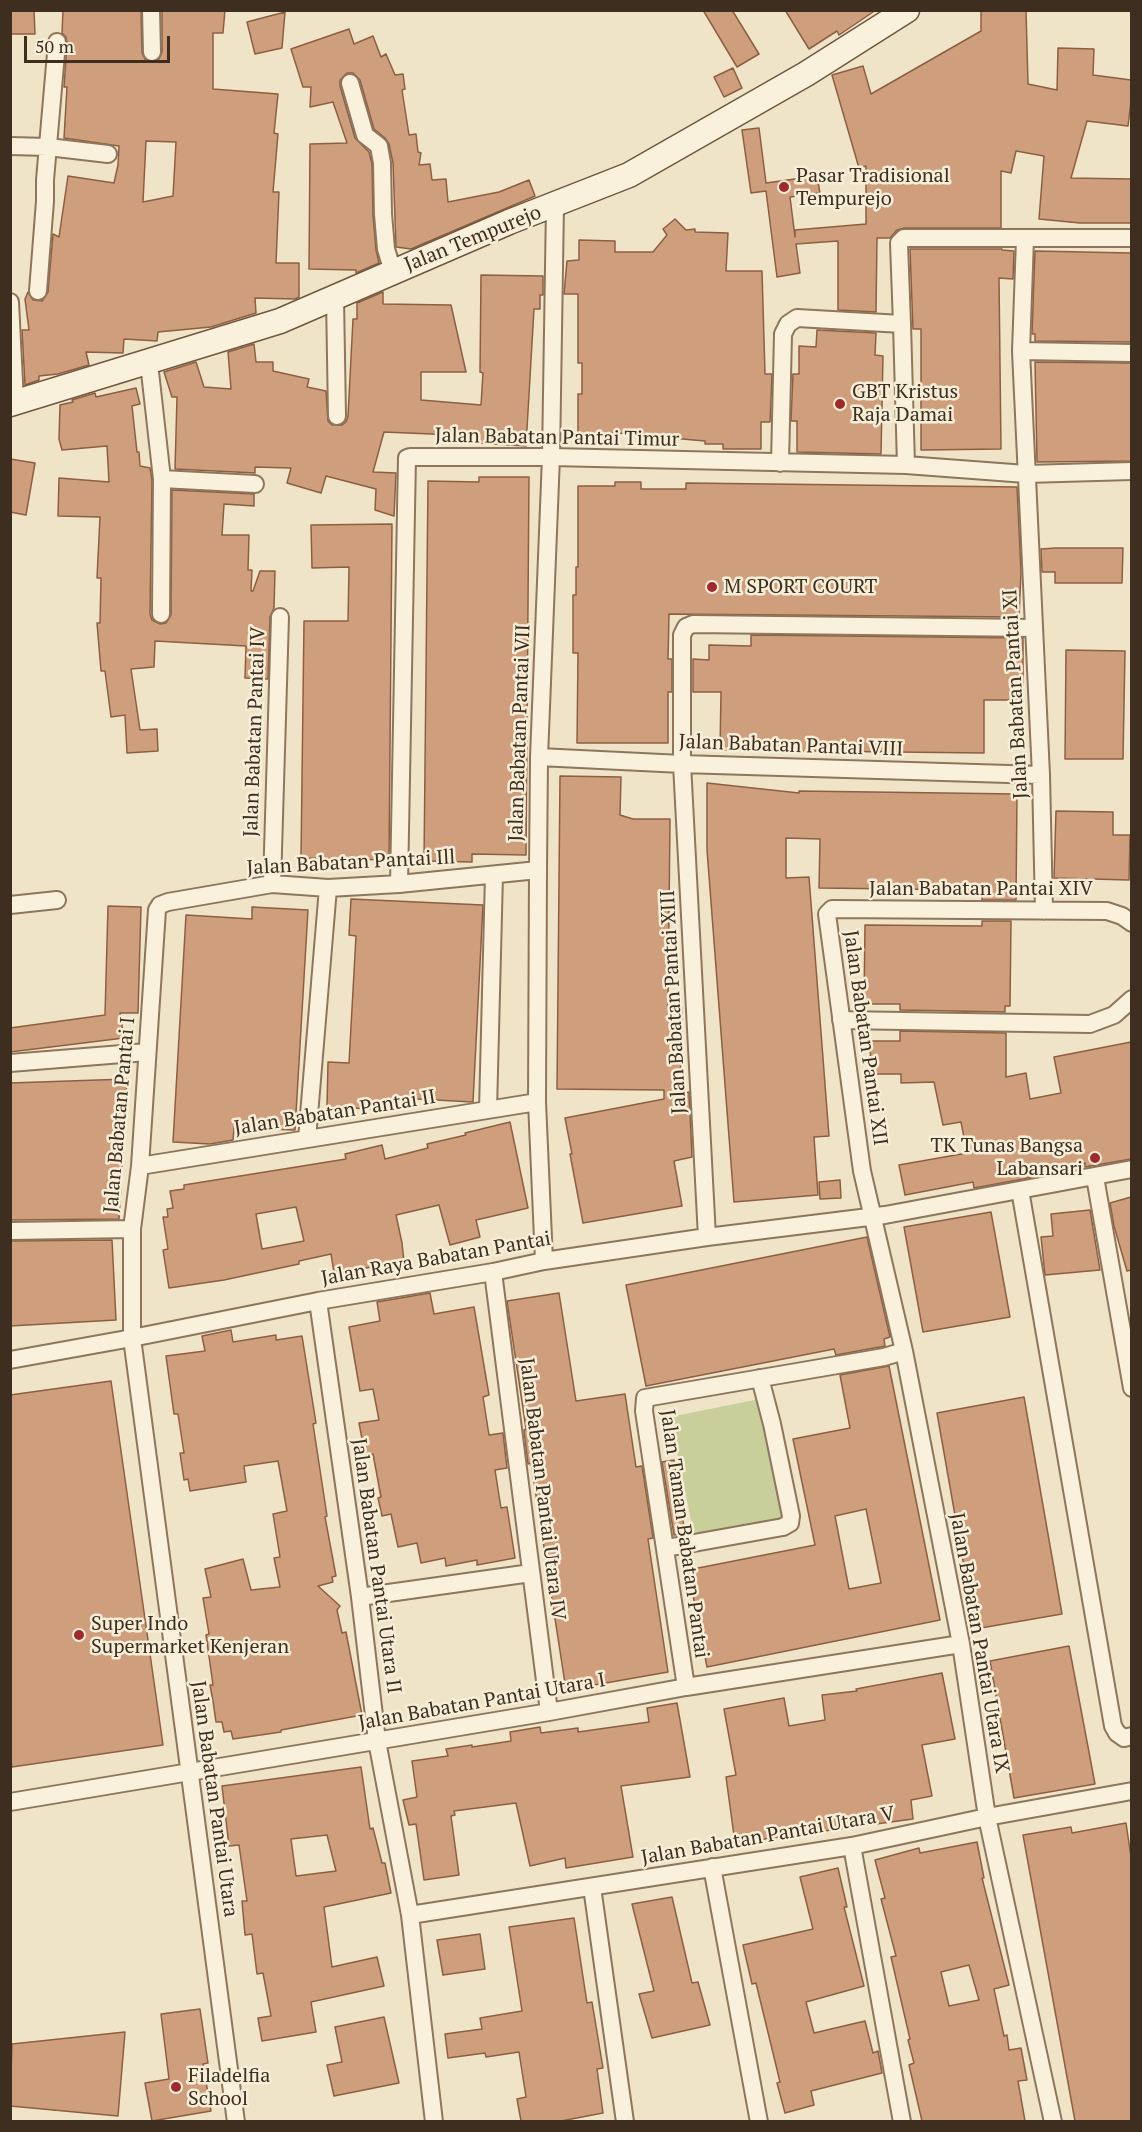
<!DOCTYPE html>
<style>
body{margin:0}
#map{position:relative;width:1142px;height:2132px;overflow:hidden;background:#f0e4c8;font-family:"PT Serif",serif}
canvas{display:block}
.frame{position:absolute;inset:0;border:12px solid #3d2e20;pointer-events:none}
.scale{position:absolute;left:24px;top:36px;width:146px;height:27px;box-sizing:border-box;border:3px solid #3d2e20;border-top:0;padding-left:8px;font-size:18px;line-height:21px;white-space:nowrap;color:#3d2e20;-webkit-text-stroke:4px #f7eed8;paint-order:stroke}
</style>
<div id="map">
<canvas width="1142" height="2132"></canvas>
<div class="frame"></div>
<div class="scale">50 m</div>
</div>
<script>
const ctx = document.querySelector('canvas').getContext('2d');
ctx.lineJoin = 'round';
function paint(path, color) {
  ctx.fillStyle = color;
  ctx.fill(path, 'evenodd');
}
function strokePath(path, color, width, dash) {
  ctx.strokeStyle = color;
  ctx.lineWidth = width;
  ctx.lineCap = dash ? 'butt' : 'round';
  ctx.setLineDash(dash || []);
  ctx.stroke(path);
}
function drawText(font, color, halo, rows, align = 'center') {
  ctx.font = font + ' "PT Serif",serif';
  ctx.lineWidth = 5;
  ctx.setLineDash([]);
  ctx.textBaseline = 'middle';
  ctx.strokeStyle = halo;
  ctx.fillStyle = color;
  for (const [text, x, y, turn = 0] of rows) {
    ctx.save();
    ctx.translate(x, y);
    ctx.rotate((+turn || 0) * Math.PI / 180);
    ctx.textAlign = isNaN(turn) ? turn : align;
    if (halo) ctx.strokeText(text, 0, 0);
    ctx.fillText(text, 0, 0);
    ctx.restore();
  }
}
const green = new Path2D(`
 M759 1399 784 1518 694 1535 670 1417Z`);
const building = new Path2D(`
 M10 10H34L35 34H10Z
 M63 10H141L142 53 146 61 152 62 158 61 162 52V10H225L223 33H213V89L278 94 274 133 278 134 273 192H279L276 263H299V297L295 299 255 298 256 313 211 327 158 332 157 341 124 339 123 353 86 352 89 365 58 374 39 376V380L25 385 22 330H29L25 299 28 292 33 300 42 301 48 292 53 234 59 237 68 176 114 183 118 165 119 146 64 138 67 87H64L67 43 66 37 62 33ZM146 141 176 142 173 196 143 202Z
 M703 10H732L759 54 737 67Z
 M785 10H876L839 35 837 31 809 49Z
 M981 10H1026L1028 84 1057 90 1058 48 1094 49 1093 75 1131 80V101L1128 126 1087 121 1071 178 1131 179V223H1080L1039 219 1044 156 1016 151 1011 173 1001 171V228H904L897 230 890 238H877L876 312 838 310V241L796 244 800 273 777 277 766 191 751 193 742 130 759 128 766 183 817 176 820 193 790 197 795 237V230L866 224V166L859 168 832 75 863 66 871 94 981 31Z
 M285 12 282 48 255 54 247 22Z
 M349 29 354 44 373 36 381 57 386 54 395 75 403 74 405 89 402 90 409 135 416 134 418 152 421 153 419 165 430 164 432 180 446 179 448 202 499 192 529 180 535 196 411 249 396 247 393 163 389 144 385 138 374 129 360 80 353 73H347L340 80V86L355 138 369 152 372 164 373 215 376 250 379 263 356 273V270L309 269 310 144 347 143 333 102 310 107 311 87H303L291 49Z
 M733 68 742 88 724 97 714 77Z
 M675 219 686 230 695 229V232L728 233 726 271H762L765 374H772L770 422H761V449H723V444H705V441L648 436V434L607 433V444H578V394H582V363H578V294H564L567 261 579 260V240L615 241V252H653L667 235 663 229Z
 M910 249H1002V250L1014 251 1013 279 999 278 1001 449 921 450V329H913Z
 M1035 251 1131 253V342L1035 341V334H1032Z
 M481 275 543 276V295H540V309H534L526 446 478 443 479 436 384 432 373 472 396 473 394 516 375 510 376 489 326 476 321 493 287 483 291 468 255 467V473L175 469 177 397H172L164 372 196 362 204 387 231 389 228 352 254 344 256 362H273V371L309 379 307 387 326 391 328 421 332 425H342L346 422 348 416 353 319H357V303L383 292V304L451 305 466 372H421V400L481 405 483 373 480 372Z
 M817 330 876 333 875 355 883 356 881 454 797 452V421H791L793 374H799V346L816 347Z
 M1035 362 1131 363V461L1037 462Z
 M136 388 140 404 132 406 137 452H139L140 466 150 468 152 480 150 614 152 620 160 624 166 623 171 615 172 490 254 494V506L224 504 222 535H249L248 570H252L251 591H253L260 571H275L274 608 270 617 268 679 245 678 246 646 155 641 154 667 131 669 140 730 157 729 158 751 127 753 125 715 111 717 105 671H101L97 623H100L101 578H97L100 517 58 516 59 478 109 482 107 446 62 450 59 439 60 405 73 402 72 400 95 393 96 397Z
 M10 459 35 463 26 515 10 512Z
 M479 477H529L526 855 472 854V862L424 861 428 481 479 482Z
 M615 482H641V489H686V483L1017 487 1021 572 1019 617 669 614 668 659H672V692H668V743H577L578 653H573V595H576V567H578V486H615Z
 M392 524 389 860 301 858 304 621H348L349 567 312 568 311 525Z
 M1056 548H1123L1122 583H1055V572H1042L1041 549Z
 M751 635 1023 638V700H984V753L720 750 721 692H693V659L709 660V645L751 646Z
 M1066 650 1125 651 1123 759H1065Z
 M560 776 621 777 620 815 633 819H670L668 1007 682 1008 680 1094 689 1092 692 1157 674 1161 682 1206 583 1223 570 1154H572L565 1118 664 1099V1090L557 1089Z
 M707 783 799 793V791L1017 794 1016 900H982V890L819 888 820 839 786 838V878L809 877 829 1136 814 1137 818 1195 734 1202 707 850Z
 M1056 811 1113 812V835H1130L1129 880 1054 878Z
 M351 899 483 905 473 1102 398 1098 397 1110 327 1107 328 1062 349 1063 356 936 349 935Z
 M108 906 141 907 138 1013H120L124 1038 10 1052V1028L105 1015Z
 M252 907 308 910 295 1130 234 1128 233 1140 210 1144 173 1142 186 915 252 919Z
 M982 921H1011L1010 1006H1005V1012L900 1010V1004H864L865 925 982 926Z
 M900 1031 1006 1033V1077L1026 1073 1030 1099 1061 1093 1054 1057 1131 1042V1159L1085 1167V1163L1044 1172 1045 1175 974 1188 973 1182 905 1195 899 1165 967 1153 961 1122 943 1125 934 1082 901 1083V1074H871L870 1041H900Z
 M127 1079 119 1219 10 1220V1083Z
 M510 1122 528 1208 476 1220 480 1237 450 1245 439 1205 396 1215 402 1243 404 1262 334 1273 331 1254 299 1261V1264L224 1280 169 1288 163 1250 168 1249 163 1217H168L167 1209 173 1208 170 1191 184 1189V1185L346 1159 345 1154 382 1145 385 1159 428 1148 427 1144 466 1135 465 1133ZM296 1207 304 1241 262 1249 256 1214Z
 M840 1180 841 1198 820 1199 819 1182Z
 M1131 1197V1270L1127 1271 1114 1226 1110 1203Z
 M1090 1210 1100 1270 1045 1275 1041 1237 1053 1236 1051 1214Z
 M991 1212 1010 1317 923 1332 904 1227Z
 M867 1237 890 1337 884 1339 885 1346 836 1355 834 1349 646 1386 626 1285Z
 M112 1240 116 1320 10 1326V1241Z
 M430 1293 434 1314 474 1307 489 1395 483 1397 489 1435 503 1433 507 1468 495 1470 501 1508 507 1507 515 1558 477 1565V1560L446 1566 445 1558 421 1563 417 1543 398 1547 391 1514 382 1516 378 1498 381 1497 373 1454 365 1455 359 1423 379 1420 373 1389 360 1391 349 1327 380 1321 377 1302Z
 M559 1293 576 1401 625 1394 636 1467 642 1466 653 1538 648 1539 668 1672 566 1690 531 1463 528 1464 524 1430 526 1429 507 1301Z
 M231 1330 233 1342 276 1335V1340L302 1336 316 1423 313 1424 327 1516 325 1517 336 1576 332 1577 333 1582 318 1586 340 1606 337 1610 342 1633 346 1632 362 1715 281 1730V1732L233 1739 231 1731 224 1732 222 1722H216L213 1701 210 1685H213L206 1635 209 1634 203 1598 211 1597 205 1569 243 1559 251 1590 280 1587 274 1558 280 1557 273 1514 287 1511 278 1461 244 1466 246 1482 190 1491 188 1479 184 1480 180 1453H184L178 1414H174L166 1356 205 1351 202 1336Z
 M889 1366 940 1620 707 1667 688 1570 815 1545 793 1439 850 1428 840 1375ZM866 1509 881 1583 849 1589 835 1516Z
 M111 1381 163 1745 12 1767 10 1755V1395Z
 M1024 1397 1062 1614 975 1629 937 1413Z
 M674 1460 685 1534 674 1535 662 1462Z
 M1069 1646 1095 1784 1014 1798 990 1661Z
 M942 1673 955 1739 922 1745 932 1796 911 1800 913 1819 735 1843 726 1777 736 1775 724 1709 784 1698 789 1726 825 1720 822 1695 857 1691 856 1689Z
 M677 1703 690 1777 621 1786 633 1857 566 1868 565 1858 530 1866 516 1803 454 1811 455 1815 451 1816 459 1875 424 1880 416 1824 409 1825 403 1800 417 1797 412 1761 448 1756 446 1749 472 1745V1747L511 1741 510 1732 540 1727 541 1733 578 1728V1732L649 1722 647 1708Z
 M361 1767 370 1829 373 1828 382 1863H385L391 1893 324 1907 332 1967 377 1957 384 1986 311 2002 316 2032 262 2041 258 2018 271 2016 263 1973 257 1974 252 1934 245 1935 242 1901H247L239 1845 229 1846 222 1786ZM327 1835 336 1871 296 1876 291 1839Z
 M1126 1823 1131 1857V2121H1075L1023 1835 1071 1827 1072 1833Z
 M977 1842 984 1878H982L1009 1985 994 1989 1004 2036 1007 2035 1009 2050 1021 2048 1027 2080 1018 2081 1025 2121H922L909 2065 914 2063 908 2040 910 2039 891 1957 896 1956 881 1899 885 1898 875 1860 919 1848 920 1853ZM969 1965 979 2000 949 2006 941 1972Z
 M838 1868 847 1907H844L864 1986 806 2002 814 2033 865 2021 873 2053 878 2051 882 2073 811 2091 814 2105 785 2113 777 2083 780 2082 756 1983 752 1984 743 1945 813 1929 800 1877Z
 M672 1897 692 1983 698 1982 710 2025 652 2038 639 1994 654 1991 632 1904Z
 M574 1918 587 2003 592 2002 603 2068 597 2069 603 2113 561 2121H521L517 2099 526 2097 519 2052 486 2057 485 2053 448 2058 445 2034 482 2029 480 2018 522 2011 509 1927Z
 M480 1934 485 1969 443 1975 437 1940Z
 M200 2009 208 2063 203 2064 211 2111 152 2121 145 2083 169 2079 161 2014Z
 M384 2017 399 2083 334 2096 327 2065 342 2062 335 2027Z
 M125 2032 118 2116 10 2106 12 2044Z`);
const minor = new Path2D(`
 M151 10 152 52
 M350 83 365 135 379 146 382 163 383 214 386 249 393 272
 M10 146 48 147 108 154
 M1025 239 1021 351 1041 775 1044 911
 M38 291 45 201V180L57 42
 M335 298 337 416
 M10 302 15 402
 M902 324 899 243 904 238H1132
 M1021 351 1132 353
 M149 363 162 479 161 614
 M780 463 783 334 788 324 797 318 902 324 906 465
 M162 479 255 484
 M539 757 682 764 1041 775
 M272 884 280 617
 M399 884 407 458 410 457H551L906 465 1026 474 1132 471
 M10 905 57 900
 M841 1020 1090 1024 1114 1015 1132 999
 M10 1063 147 1052
 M488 1110 494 875
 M307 1139 328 888
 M140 1166 537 1102
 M1095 1177 1132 1388
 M1020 1190 1113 1726 1117 1733 1124 1738 1132 1736
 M10 1231 132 1229
 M707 1237 682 764V635L686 627 693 624 1034 628
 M544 1261 537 1102 538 870 539 757 551 457 555 205
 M493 1272 549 1712
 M318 1301 360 1597 377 1741 410 1915 434 2122
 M10 1360 132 1338 318 1301 493 1272 544 1261 707 1237 885 1215 1132 1169
 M666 1548 783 1527 790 1523 791 1516 772 1424 760 1378
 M360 1597 531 1573
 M686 1687 644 1411 645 1398 884 1357 904 1351
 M10 1802 549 1712 686 1687 961 1644
 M852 1846 902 2122
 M712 1867 759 2122
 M592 1887 625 2122
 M410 1915 852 1846 987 1817 1132 1791
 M236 2122 132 1338V1229L140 1166 157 910 160 905 168 902 272 884 328 888 399 884 538 870
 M1053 2122 987 1817 961 1644 904 1351 862 1171 827 914 832 909 1107 911 1122 916 1132 923`);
const secondary = new Path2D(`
 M10 404 280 321 509 222 629 175 806 74 907 10`);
const markers = [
 [784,187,6,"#9e2a2b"],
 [840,404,6,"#9e2a2b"],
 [712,587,6,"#9e2a2b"],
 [1095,1158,6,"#9e2a2b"],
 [79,1635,6,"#9e2a2b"],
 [176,2087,6,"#9e2a2b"]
];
const poiNames = [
 ["Pasar Tradisional",796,176],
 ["Tempurejo",796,199],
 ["GBT Kristus",852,392],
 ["Raja Damai",852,415],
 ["M SPORT COURT",724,587],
 ["TK Tunas Bangsa",1083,1146,"right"],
 ["Labansari",1083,1169,"right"],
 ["Super Indo",91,1624],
 ["Supermarket Kenjeran",91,1647],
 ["Filadelfia",188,2076],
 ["School",188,2099]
];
const streetNames = [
 ["Jalan Tempurejo",473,239,-22],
 ["Jalan Babatan Pantai Timur",557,438,1],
 ["Jalan Babatan Pantai XI",1016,694,-93],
 ["Jalan Babatan Pantai IV",255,732,-88],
 ["Jalan Babatan Pantai VII",520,733,-88],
 ["Jalan Babatan Pantai VIII",791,746,2],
 ["Jalan Babatan Pantai Ill",351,863,-3],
 ["Jalan Babatan Pantai XIV",981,889],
 ["Jalan Babatan Pantai XIII",674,1002,-93],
 ["Jalan Babatan Pantai XII",865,1038,82],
 ["Jalan Babatan Pantai II",335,1113,-9],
 ["Jalan Babatan Pantai I",120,1115,-85],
 ["Jalan Raya Babatan Pantai",436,1259,-10],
 ["Jalan Babatan Pantai Utara IV",542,1489,83],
 ["Jalan Taman Babatan Pantai",684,1534,82],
 ["Jalan Babatan Pantai Utara II",376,1566,82],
 ["Jalan Babatan Pantai Utara IX",979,1643,80],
 ["Jalan Babatan Pantai Utara I",482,1702,-10],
 ["Jalan Babatan Pantai Utara",214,1799,82],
 ["Jalan Babatan Pantai Utara V",768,1836,-10]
];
paint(green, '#c9cf9b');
paint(building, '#cf9f7d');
strokePath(building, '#8d5f41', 1.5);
strokePath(minor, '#8d765c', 20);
strokePath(secondary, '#6f573f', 27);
strokePath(minor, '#faf1dc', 16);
strokePath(secondary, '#faf1dc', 24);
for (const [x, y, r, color] of markers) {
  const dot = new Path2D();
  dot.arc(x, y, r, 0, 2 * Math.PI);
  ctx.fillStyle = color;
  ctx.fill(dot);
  strokePath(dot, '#f7eed8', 2);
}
drawText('20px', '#3d2e20', '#f7eed8', poiNames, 'left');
drawText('20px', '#3d2e20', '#f7eed8', streetNames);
</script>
